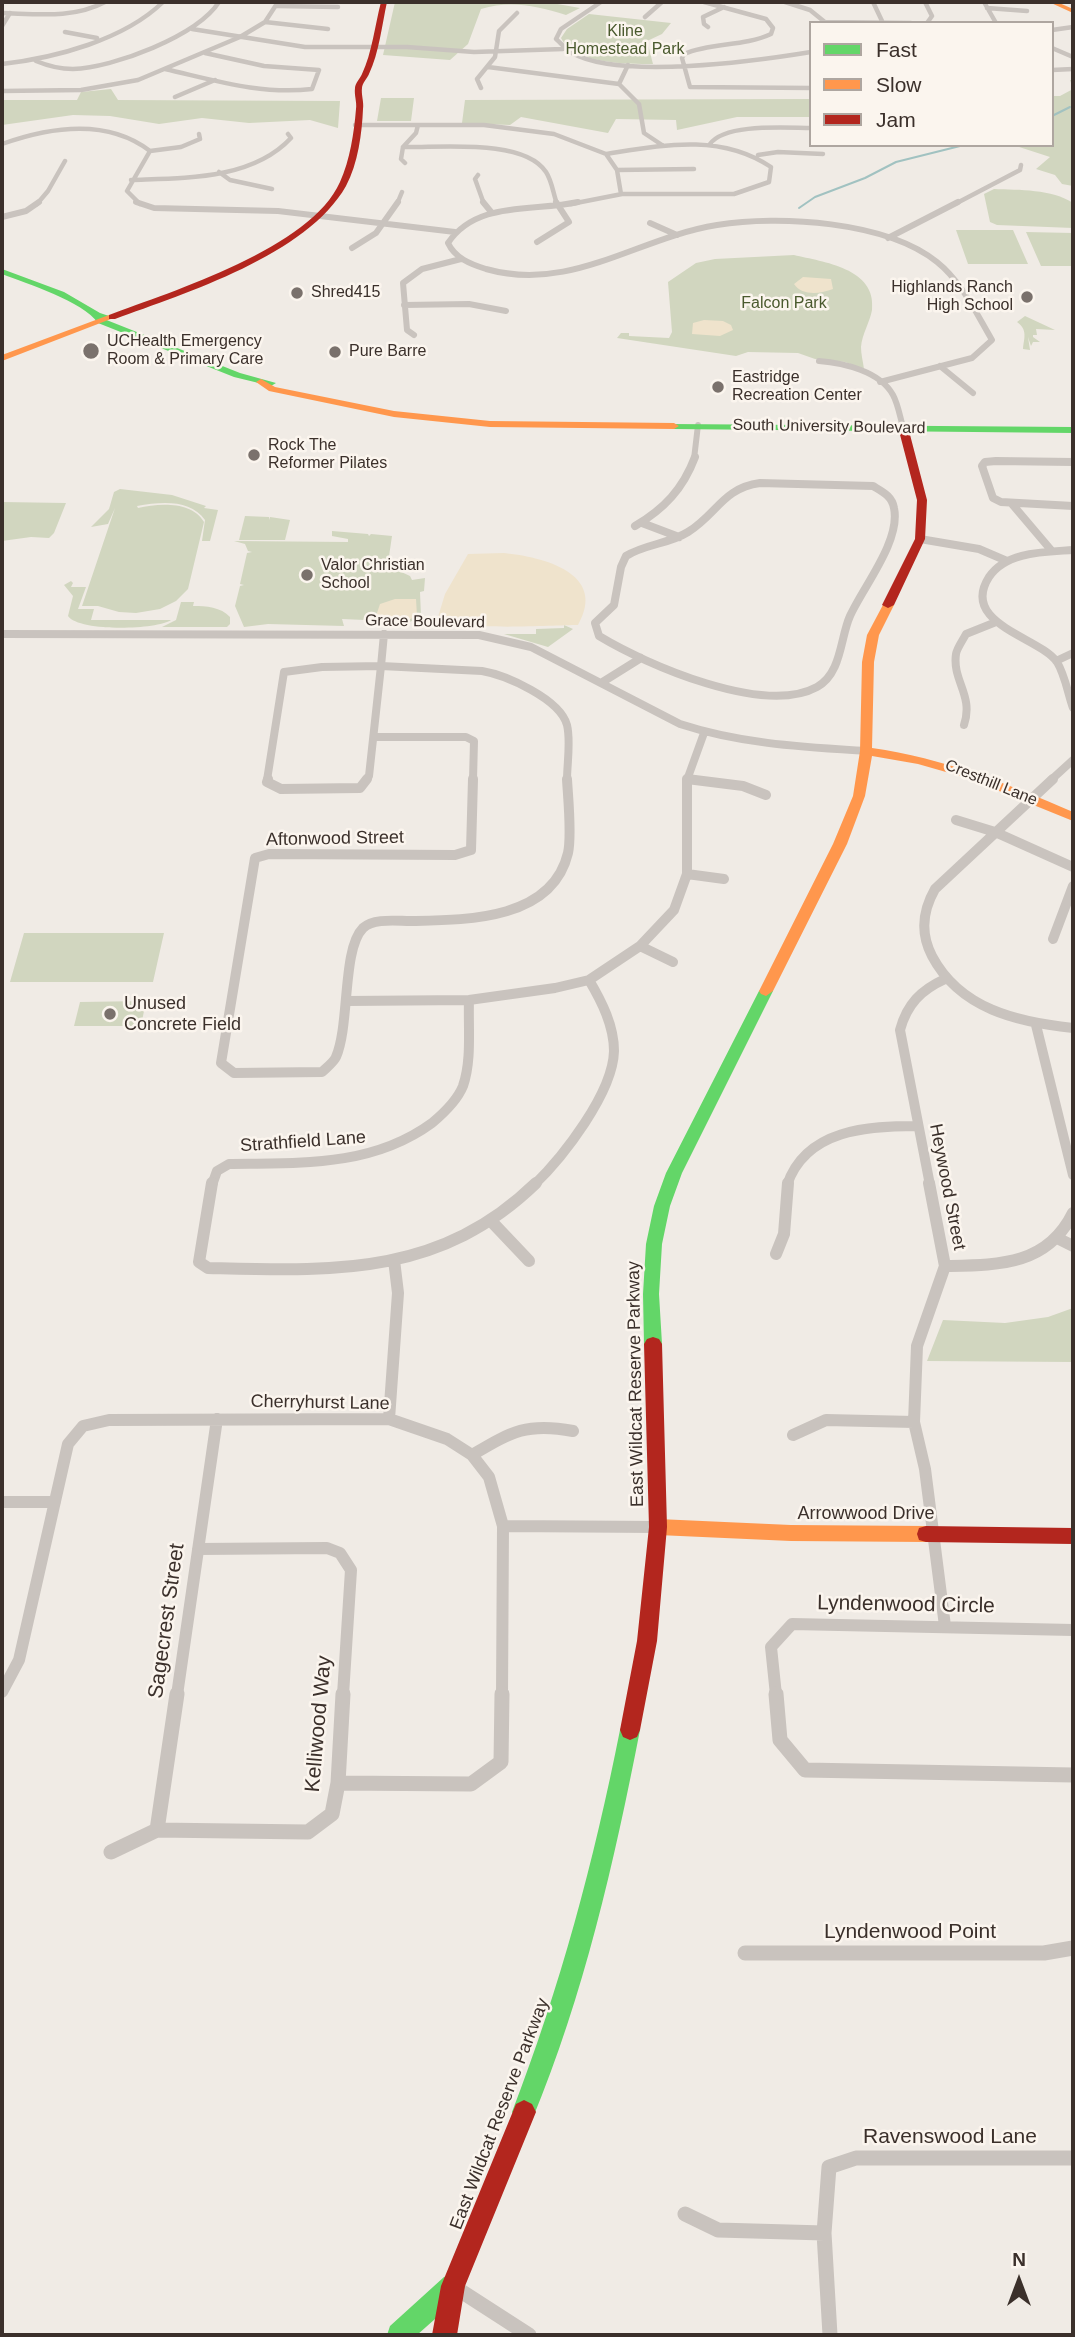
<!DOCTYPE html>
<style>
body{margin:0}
#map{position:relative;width:1075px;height:2337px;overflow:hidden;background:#f0ebe5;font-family:Helvetica,sans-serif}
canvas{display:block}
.frame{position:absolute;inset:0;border:4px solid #3b302b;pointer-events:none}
.legend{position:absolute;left:809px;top:21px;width:245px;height:126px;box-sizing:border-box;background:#fbf5ee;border:2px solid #aea6a0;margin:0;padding:9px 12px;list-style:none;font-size:21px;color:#3b302b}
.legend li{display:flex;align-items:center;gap:14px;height:35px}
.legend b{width:35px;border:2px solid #aea6a0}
.north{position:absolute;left:984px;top:2246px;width:70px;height:70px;-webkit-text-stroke:5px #fbf5ee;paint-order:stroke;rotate:0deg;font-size:19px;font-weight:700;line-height:28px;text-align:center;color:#3b302b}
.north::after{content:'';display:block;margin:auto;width:24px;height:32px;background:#3b302b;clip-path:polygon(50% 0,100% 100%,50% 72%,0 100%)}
</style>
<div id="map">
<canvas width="1075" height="2337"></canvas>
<div class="frame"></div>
<ul class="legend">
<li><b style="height:9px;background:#63d668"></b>Fast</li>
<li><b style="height:9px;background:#ff974d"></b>Slow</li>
<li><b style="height:9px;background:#b3261e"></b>Jam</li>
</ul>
<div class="north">N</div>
</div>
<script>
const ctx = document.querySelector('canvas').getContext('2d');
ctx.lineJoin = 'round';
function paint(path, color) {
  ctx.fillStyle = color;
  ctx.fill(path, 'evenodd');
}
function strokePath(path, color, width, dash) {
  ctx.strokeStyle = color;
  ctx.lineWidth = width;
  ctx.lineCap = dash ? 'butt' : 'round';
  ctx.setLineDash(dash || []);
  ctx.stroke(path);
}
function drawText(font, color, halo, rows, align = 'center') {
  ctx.font = font + ' Helvetica,sans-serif';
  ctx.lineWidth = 5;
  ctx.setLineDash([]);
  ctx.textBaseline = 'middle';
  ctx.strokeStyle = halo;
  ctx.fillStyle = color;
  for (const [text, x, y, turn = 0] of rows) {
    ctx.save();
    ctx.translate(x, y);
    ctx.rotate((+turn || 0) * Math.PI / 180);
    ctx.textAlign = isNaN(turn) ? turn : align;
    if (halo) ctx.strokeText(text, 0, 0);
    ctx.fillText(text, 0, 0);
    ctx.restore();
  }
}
const green = new Path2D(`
 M395 2H546L580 8 566 15C536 6 511 0 481 9L468 44 450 60 383 55Z
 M589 14 671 23 662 34 647 41 653 64C628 64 573 64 561 38L567 29Z
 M1070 80H1073V186L1062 184 1055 175 1036 169 1050 157 1013 145H1052V96H1060L1073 89Z
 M111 89 118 100 340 101 338 128 310 120 249 123 202 118 159 124 110 116 73 115 2 125V100H77L81 92Z
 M381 98H414L411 121H377Z
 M811 99V117H737L677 130 676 120 616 119 608 133 521 117 510 125 462 123 465 100Z
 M994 189C1019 190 1052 189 1073 203V228L997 225 990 222 984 194Z
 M956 230H1013L1028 264H968Z
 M1026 232 1073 233V266H1041Z
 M794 255C823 262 877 268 872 310 870 322 862 334 861 347 861 354 863 362 864 369L845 362 815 359 798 353 748 352 736 356 617 338 621 333H629V336L669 338 672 332 668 282 696 263 715 259Z
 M1025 316 1055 330 1036 329 1037 335H1033V337L1040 342H1033L1031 346 1028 337 1030 350 1023 349C1024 338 1028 330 1017 322Z
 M120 489 172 495 206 506 204 508 218 510 210 541H202L205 520C191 500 164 501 137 506L138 508C159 503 192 501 204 522L188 589 176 601 160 609 136 613 119 612 98 606H82L115 508 108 524 91 527 109 509 114 492Z
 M2 502 66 503 54 533 49 538 31 537 2 541Z
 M245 516 269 517V520L270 517 290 520 285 540H239Z
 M332 531 368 534 369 536 371 534 392 536 387 570H397L410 576 412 580 425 578 424 591 420 592 421 616 410 622 342 619 344 626 268 624 244 627 235 606 240 586 244 585 240 584 247 553 252 552 248 551 245 544 234 541 348 542V539L332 536Z
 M71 581 73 583 71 587H86L78 609H94L91 620H171C156 630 79 632 68 616L73 596 64 585Z
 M181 602H194L193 606C206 606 221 607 230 617V624L227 627H162L176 620Z
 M564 625 573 629 548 647 504 634H536V629L564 628Z
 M24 933H164L153 982H10Z
 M146 1001 141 1026H74L80 1002Z
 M1073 1308V1362L927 1361 943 1320 1005 1323 1048 1317Z`);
const sand = new Path2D(`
 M803 277 831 279 833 289C820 294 802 296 794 284Z
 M704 320 723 321 731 325 733 330 720 336 692 334 693 323Z
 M504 553C543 557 608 573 578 625 549 625 457 632 438 617L445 594 468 554Z
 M395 599H416L417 616 408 620 375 619 380 604Z`);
const stream = new Path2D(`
 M1052 116 1070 107
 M799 208 815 197 865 178 896 162 964 145`);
const streetFar5 = new Path2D(`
 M601 2 561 29 556 39C561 43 566 50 572 53 620 80 756 61 811 52
 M704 2 766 19 773 28 771 34C743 47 712 42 684 54L682 58 690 87 811 88
 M785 2 810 10 826 23
 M873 2 882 21
 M925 2 932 16 927 23
 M984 2 996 23
 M277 6 338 7
 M987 8 1027 11
 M2 13C37 14 73 19 105 2
 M645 17 662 2
 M265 22 328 29
 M825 22 911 23
 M2 26 10 13
 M708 27 704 24 703 17 724 7
 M192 29 305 47H407L474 52 563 49
 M1052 30 1073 27
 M65 32 97 38
 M1052 48 1073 57
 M36 61C48 66 60 69 73 69 113 68 197 36 219 2
 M2 64C55 58 124 40 163 2
 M628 65 619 84 639 104 644 133 662 145
 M488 67 619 84
 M165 69C214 80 261 95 312 89L319 70 264 66 205 53
 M1052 70 1073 69
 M481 88 477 79 495 57 499 31 517 13
 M2 91 81 90 138 80 240 37 265 22 278 2
 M175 97 215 80
 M355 125H484L554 134 606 154 617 170 621 194
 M2 144C50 127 107 118 150 151L127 191 140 204
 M710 144C725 123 786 128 811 128
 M403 147C439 148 524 138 546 172 552 181 553 193 557 204
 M403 147 416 133 418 125
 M403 147 401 159 405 163
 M150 151 181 147 200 139 199 134
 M758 155 778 152 823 154
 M617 170 694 169
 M219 172 230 180 272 189
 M478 175 475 179 484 204
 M131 180C184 178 252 180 291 138L288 134
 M37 204 48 191 65 161
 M397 204 402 192
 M571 204 622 194H734L769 182 771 167C720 133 663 145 606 154
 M955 204 1020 170 1021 165`);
const streetFar4 = new Path2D(`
 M136 202 154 208 278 211 455 232
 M483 202 492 213
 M578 202C534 212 477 200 448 243 455 258 470 264 486 269 571 293 636 238 717 225 779 215 886 221 937 262 962 282 976 313 992 340L972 358 880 382
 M2 217 26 211 39 202
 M650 223 677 235
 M888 238 958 202
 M537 242 569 222 556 202
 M352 248 376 233 398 202
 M404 305 469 304 506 311
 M414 335 407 330 403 283 422 269 461 259
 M819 361C843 363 880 371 893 395 898 404 900 417 903 427
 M940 366 973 393
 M694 459 698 425`);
const streetFar3 = new Path2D(`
 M1073 462 996 461 985 462 982 466 993 498 1001 502 1073 506
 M760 483 873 486C883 492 892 496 894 508 901 541 863 587 850 616 840 638 842 673 817 687 764 716 647 665 599 636L595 623 614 605 621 567 626 556C645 544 669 544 688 532 717 514 723 488 760 483Z
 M1012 504 1051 550
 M642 523 679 537
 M635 526C664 509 683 489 695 457
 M920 539 979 549 1007 561
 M1073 550C1046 552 1006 551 989 577 959 624 1040 637 1057 662 1065 675 1068 694 1073 708
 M2 634 479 635 531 647 680 724C741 744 803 747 866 751
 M1056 661 1073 653
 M381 666 482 671C506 675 560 699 567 725 571 741 567 764 567 780
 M381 666 384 634
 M601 683 641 658
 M964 725C974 695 952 681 956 654 957 648 963 640 966 634L996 622
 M375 737H466L474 741 473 780
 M687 779 697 780
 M267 780 284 672 322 667 381 666
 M366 780 369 776 381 666
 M687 780 704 733
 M1051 780 1073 760`);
const streetFar2 = new Path2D(`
 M268 779 267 782 281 789 360 788 367 779
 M473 779 471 850 455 855 269 854 255 858 221 1063 234 1073 322 1072C326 1068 334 1062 336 1057 350 1025 342 949 363 928 374 918 396 921 410 921 464 920 552 921 568 853 572 835 568 798 567 779
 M687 779 743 786 766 795
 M1053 779 935 889C923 910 920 933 932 956 960 1009 1017 1022 1073 1028
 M956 820 995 832 1073 867
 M687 874 724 879
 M1053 939 1073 886
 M640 946 673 962
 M347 1001 469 1000 555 988 589 980 640 946 674 910 687 874V779
 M1036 1025 1073 1175
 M212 1185 217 1171 229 1164C300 1163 372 1167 432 1123 444 1113 457 1101 463 1086 472 1060 468 1028 469 1000
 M534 1185C563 1157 613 1093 614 1051 614 1026 602 1002 589 980
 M787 1185C806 1129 868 1126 918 1126
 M930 1185 900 1030C907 1004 921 990 945 979`);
const streetFar1 = new Path2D(`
 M212 1183 199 1262 208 1268C333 1271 439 1277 536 1183
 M929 1183 945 1266 917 1346 914 1422 925 1469 945 1626
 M492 1222 529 1261
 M1059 1239 1073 1246
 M776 1254 784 1234 788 1183
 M945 1266C998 1265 1047 1266 1073 1213
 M389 1419 398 1293 394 1260
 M793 1435 826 1420 914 1422
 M472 1455C511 1432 527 1422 573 1431
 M2 1502H55
 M503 1526 658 1527
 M198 1549 327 1548 340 1553 351 1570 343 1695
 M2 1692 19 1660 68 1444 83 1426 109 1420 389 1419 447 1439 472 1455 489 1477 503 1526 502 1695
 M177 1695 217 1419
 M776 1695 771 1647 792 1624 1073 1630`);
const street = new Path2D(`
 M776 1694 780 1740 805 1770 1073 1775
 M338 1783 471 1784 501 1762 502 1694
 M157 1830 177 1694
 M111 1852 157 1830 308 1832 332 1814 338 1783 343 1694
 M745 1953H1044L1073 1948
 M685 2214 718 2230 824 2233
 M453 2286 529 2335
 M830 2335 824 2233 829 2167 856 2158H1073`);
const fast = new Path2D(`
 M2 269 64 292 100 313 112 317 104 319 240 373 276 383 271 386 234 377 98 323C83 301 27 284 2 274Z
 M671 424 1073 427V433L674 429 669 426Z
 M766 986 773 991 682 1173 670 1206 662 1244 659 1294 662 1344 659 1349 653 1351 647 1349 644 1344 643 1294 646 1244 654 1206 666 1173 759 991Z
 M630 1720 637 1723 640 1730C614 1863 584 1995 532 2120L524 2124 516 2120 512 2112C560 1988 594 1861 620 1730L623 1723Z
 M453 2274 462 2277 465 2286 462 2295 417 2335H387L390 2326 444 2277Z`);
const slow = new Path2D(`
 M1049 2H1057L1073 9V13Z
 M109 315 116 317 2 361V355Z
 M261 379 275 387 394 411 490 421 674 423 679 426 674 429 490 427 394 417 269 391 256 382Z
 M884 603 894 605 879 635 874 662 872 748C943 758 1008 784 1073 812V821L967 778 918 764 872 756 865 796 847 844 773 991 766 996 761 994 759 991 833 844 853 796 860 751 862 662 867 635Z
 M658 1519 791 1525 926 1526 933 1528 935 1534 933 1540 926 1542 791 1541 658 1535 651 1533 649 1527 651 1521Z`);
const jam = new Path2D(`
 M381 2H387C382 25 379 53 369 74 367 79 362 83 362 88 361 94 364 102 363 109 362 133 358 164 346 186 307 255 186 293 115 319H109V315C173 291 311 248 340 182 350 160 354 133 356 109 357 102 354 95 355 88 355 83 360 79 362 74 372 53 375 25 381 2Z
 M903 424 908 427 927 500 925 539 894 605 888 608 882 605 915 539 917 500 898 427Z
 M653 1337 659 1339 662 1344 667 1527 657 1641 640 1730 637 1737 630 1740 623 1737 620 1730 637 1641 649 1527 644 1344 647 1339Z
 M926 1526 1073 1528V1544L926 1542 919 1540 917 1534 919 1528Z
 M524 2100 532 2104 536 2112 465 2286 457 2335H432L441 2286 516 2104Z`);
const markers = [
 [297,293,7,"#7a716c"],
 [1027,297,7,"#7a716c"],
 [91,351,9,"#7a716c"],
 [335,352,7,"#7a716c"],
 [718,387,7,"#7a716c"],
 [254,455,7,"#7a716c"],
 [307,575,7,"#7a716c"],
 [110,1014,7,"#7a716c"]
];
const farParknames = [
 ["Kline",625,32],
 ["Homestead Park",625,50],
 ["Falcon Park",784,304]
];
const farPoinames = [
 ["Highlands Ranch",1013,288,"right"],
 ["High School",1013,306,"right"],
 ["Shred415",311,293],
 ["UCHealth Emergency",107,342],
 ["Room & Primary Care",107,360],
 ["Pure Barre",349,352],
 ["Eastridge",732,378],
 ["Recreation Center",732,396],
 ["Rock The",268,446],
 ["Reformer Pilates",268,464],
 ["Valor Christian",321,566],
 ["School",321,584]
];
const farStreetnames = [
 ["South University Boulevard",829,427,1],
 ["Grace Boulevard",425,622,1],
 ["Cresthill Lane",991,783,22]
];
const streetNames = [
 ["Aftonwood Street",335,839,-1],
 ["Strathfield Lane",303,1142,-4],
 ["Heywood Street",947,1187,79],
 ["East Wildcat Reserve Parkway",636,1384,-91],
 ["Cherryhurst Lane",320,1403,1],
 ["Arrowwood Drive",866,1514],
 ["East Wildcat Reserve Parkway",500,2114,-69]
];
const poiNames = [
 ["Unused",124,1004],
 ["Concrete Field",124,1025]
];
const nearStreetnames = [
 ["Lyndenwood Circle",906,1605,1],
 ["Sagecrest Street",167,1621,-82],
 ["Kelliwood Way",319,1724,-85],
 ["Lyndenwood Point",910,1932],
 ["Ravenswood Lane",950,2137]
];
paint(green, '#d1d6bf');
paint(sand, '#efe3cc');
strokePath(stream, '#a1c2c1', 2);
strokePath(streetFar5, '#c9c3be', 4.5);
strokePath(streetFar4, '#c9c3be', 6);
strokePath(streetFar3, '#c9c3be', 8);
strokePath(streetFar2, '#c9c3be', 10);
strokePath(streetFar1, '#c9c3be', 12);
strokePath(street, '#c9c3be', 15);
paint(fast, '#63d668');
paint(slow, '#ff974d');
paint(jam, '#b3261e');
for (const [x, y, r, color] of markers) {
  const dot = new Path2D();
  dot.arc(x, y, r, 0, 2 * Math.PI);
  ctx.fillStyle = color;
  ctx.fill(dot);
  strokePath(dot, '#fbf5ee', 2.5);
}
drawText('16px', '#4a5a2e', '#fbf5ee', farParknames);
drawText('16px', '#3b302b', '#fbf5ee', farPoinames, 'left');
drawText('16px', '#3b302b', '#fbf5ee', farStreetnames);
drawText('18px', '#3b302b', '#fbf5ee', streetNames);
drawText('18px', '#3b302b', '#fbf5ee', poiNames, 'left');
drawText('21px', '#3b302b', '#fbf5ee', nearStreetnames);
</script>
